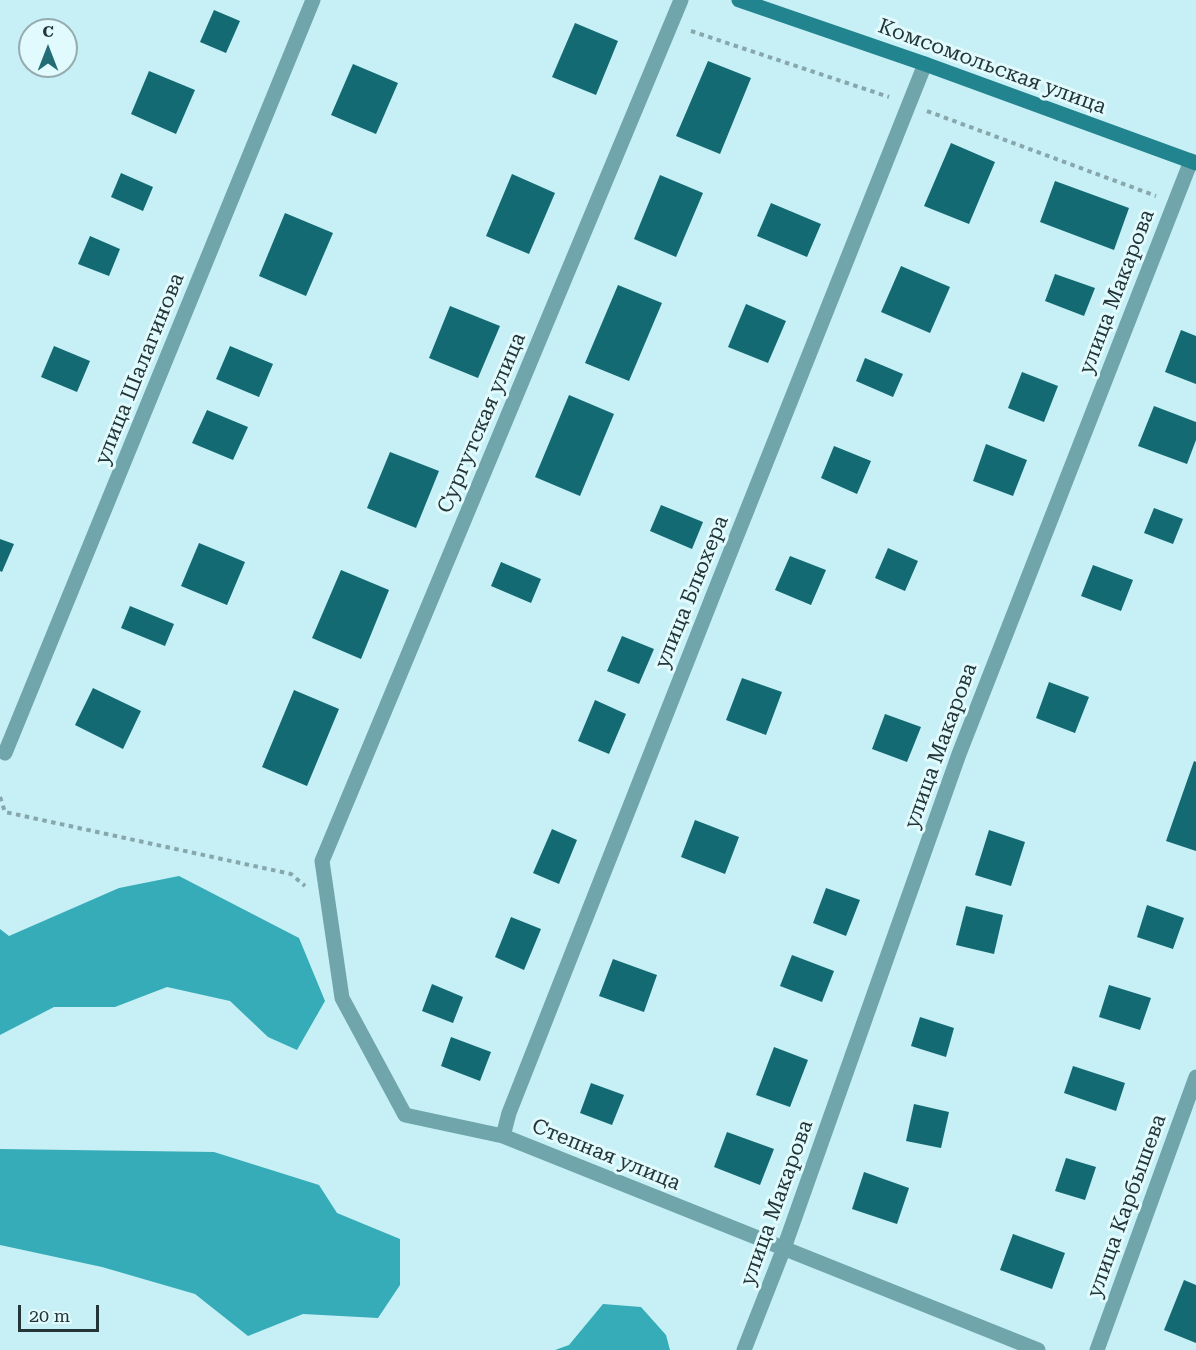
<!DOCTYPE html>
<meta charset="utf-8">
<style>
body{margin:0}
#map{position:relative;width:1196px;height:1350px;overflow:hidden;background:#c6f0f5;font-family:"Roboto Serif",serif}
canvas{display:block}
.north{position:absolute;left:18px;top:18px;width:60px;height:60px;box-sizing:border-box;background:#e1fafd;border:2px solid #95abae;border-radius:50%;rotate:0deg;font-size:16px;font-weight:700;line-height:24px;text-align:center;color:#243537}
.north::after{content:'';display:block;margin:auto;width:21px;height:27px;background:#226d75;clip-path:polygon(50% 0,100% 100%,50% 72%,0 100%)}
.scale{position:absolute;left:18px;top:1305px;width:81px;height:27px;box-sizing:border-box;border:3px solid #243537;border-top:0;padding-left:8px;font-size:18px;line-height:21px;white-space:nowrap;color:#243537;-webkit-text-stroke:4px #e1fafd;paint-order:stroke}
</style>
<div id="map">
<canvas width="1196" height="1350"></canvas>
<div class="north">С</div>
<div class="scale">20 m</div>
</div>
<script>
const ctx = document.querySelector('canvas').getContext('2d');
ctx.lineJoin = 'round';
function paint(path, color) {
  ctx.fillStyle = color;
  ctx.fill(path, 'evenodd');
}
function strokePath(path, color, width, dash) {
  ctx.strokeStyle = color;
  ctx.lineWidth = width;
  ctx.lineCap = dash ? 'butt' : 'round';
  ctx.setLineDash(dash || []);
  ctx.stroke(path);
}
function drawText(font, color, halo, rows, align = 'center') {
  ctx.font = font + ' "Roboto Serif",serif';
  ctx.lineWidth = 6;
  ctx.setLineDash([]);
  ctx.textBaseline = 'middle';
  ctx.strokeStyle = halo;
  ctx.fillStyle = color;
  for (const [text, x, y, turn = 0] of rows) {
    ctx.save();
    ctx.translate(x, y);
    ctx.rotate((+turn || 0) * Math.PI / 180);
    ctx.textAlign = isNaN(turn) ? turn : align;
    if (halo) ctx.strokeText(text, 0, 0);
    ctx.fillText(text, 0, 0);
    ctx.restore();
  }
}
const water = new Path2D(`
 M179 876 299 938 325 1001 297 1050 268 1037 230 1001 167 987 115 1007H54L0 1035V929L9 936 119 888Z
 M0 1149 214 1152 319 1185 337 1213 400 1239V1285L378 1318 303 1314 248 1336 195 1294 102 1267 0 1245Z
 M603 1304 641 1307 666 1335 670 1350H555L569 1345Z`);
const building = new Path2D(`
 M214 10 240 21 226 53 200 42Z
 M575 23 618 41 596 95 552 77Z
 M708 61 751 78 720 154 676 136Z
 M353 64 398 83 376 134 331 115Z
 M149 71 195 90 176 134 131 114Z
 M951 143 995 162 969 224 924 206Z
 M121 173 153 187 143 211 111 197Z
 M512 174 555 193 529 254 486 236Z
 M660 175 703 193 676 257 634 239Z
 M1055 181 1129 208 1114 250 1040 222Z
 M771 203 821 224 807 257 757 236Z
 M285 213 333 233 306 296 259 276Z
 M90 236 120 249 109 276 78 264Z
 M901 266 950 287 930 333 881 312Z
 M1055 274 1095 288 1084 316 1045 301Z
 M618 285 662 303 629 381 585 363Z
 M746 304 786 321 768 363 728 347Z
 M450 306 500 326 478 378 429 358Z
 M1181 330 1196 336V384L1165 372Z
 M54 346 90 361 77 392 41 377Z
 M230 346 273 364 259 397 216 379Z
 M865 358 903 374 893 397 856 381Z
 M1022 372 1058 386 1044 422 1008 408Z
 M569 395 614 414 580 496 535 477Z
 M1154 406 1196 422V440L1187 464 1138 446Z
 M207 410 248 427 233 460 192 443Z
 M986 444 1027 460 1013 496 973 481Z
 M834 446 871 461 857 494 821 478Z
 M390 452 439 471 416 528 367 508Z
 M661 505 703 522 692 549 650 531Z
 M1154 508 1183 519 1173 544 1144 533Z
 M0 539 14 544 2 572 0 571Z
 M199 543 245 562 227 605 181 586Z
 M888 548 918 561 905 591 875 578Z
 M790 556 826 570 811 605 775 590Z
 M501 562 541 579 531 603 491 586Z
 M1093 565 1133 580 1121 611 1081 596Z
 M341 570 389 590 361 659 312 638Z
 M130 606 174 624 165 646 121 628Z
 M622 636 654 649 639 684 607 671Z
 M742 678 782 692 766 735 726 720Z
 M1049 682 1089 697 1075 733 1036 718Z
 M93 688 141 711 123 749 75 725Z
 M294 690 339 709 307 786 262 767Z
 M595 700 626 714 609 754 578 741Z
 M885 714 921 727 907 762 872 749Z
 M1194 761 1196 762V851L1166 841Z
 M695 820 739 837 725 874 681 857Z
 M552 829 577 840 559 884 533 873Z
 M989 830 1025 842 1011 886 975 875Z
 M826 888 860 900 846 936 813 923Z
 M1147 905 1184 918 1173 949 1137 937Z
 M966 906 1003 915 994 954 956 945Z
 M511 917 541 929 524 970 495 957Z
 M792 955 834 971 822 1002 780 986Z
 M613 959 657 975 644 1012 599 996Z
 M432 984 463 997 453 1023 422 1011Z
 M1109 985 1151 998 1140 1030 1099 1017Z
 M920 1017 954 1028 946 1057 911 1046Z
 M451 1037 491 1052 480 1081 441 1066Z
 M774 1047 808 1060 790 1107 756 1095Z
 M1073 1066 1125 1083 1116 1111 1064 1093Z
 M591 1083 624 1095 612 1125 580 1113Z
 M914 1104 949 1112 941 1148 906 1141Z
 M727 1132 774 1149 760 1185 714 1167Z
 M1066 1158 1096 1167 1085 1200 1055 1191Z
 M864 1172 909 1188 897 1224 852 1209Z
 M1013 1234 1065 1253 1052 1289 1000 1270Z
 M1184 1280 1196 1285V1343L1164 1330Z`);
const path = new Path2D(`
 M691 31 889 97
 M927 111 1156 196
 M0 797 5 812 291 874 305 886`);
const street = new Path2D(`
 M681 0 322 861 342 998 405 1115 503 1136 1038 1350
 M5 753 313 0
 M503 1136 509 1113 714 593 925 64
 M744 1350 784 1248 959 754 1191 161
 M1097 1350 1196 1077`);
const secondary = new Path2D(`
 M739 0 925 64 1196 163`);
const streetNames = [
 ["Комсомольская улица",992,67,20],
 ["улица Макарова",1117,292,-69],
 ["улица Шалагинова",140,369,-68],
 ["Сургутская улица",482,423,-67],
 ["улица Блюхера",692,592,-68],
 ["улица Макарова",941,746,-70],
 ["Степная улица",606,1155,22],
 ["улица Макарова",777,1203,-70],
 ["улица Карбышева",1127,1206,-70]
];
paint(water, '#36acb8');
paint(building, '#136a72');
strokePath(path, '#87a7ab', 4, [4.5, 4.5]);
strokePath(street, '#6fa5ab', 15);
strokePath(secondary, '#22848e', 15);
drawText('21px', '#243537', '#e1fafd', streetNames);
</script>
